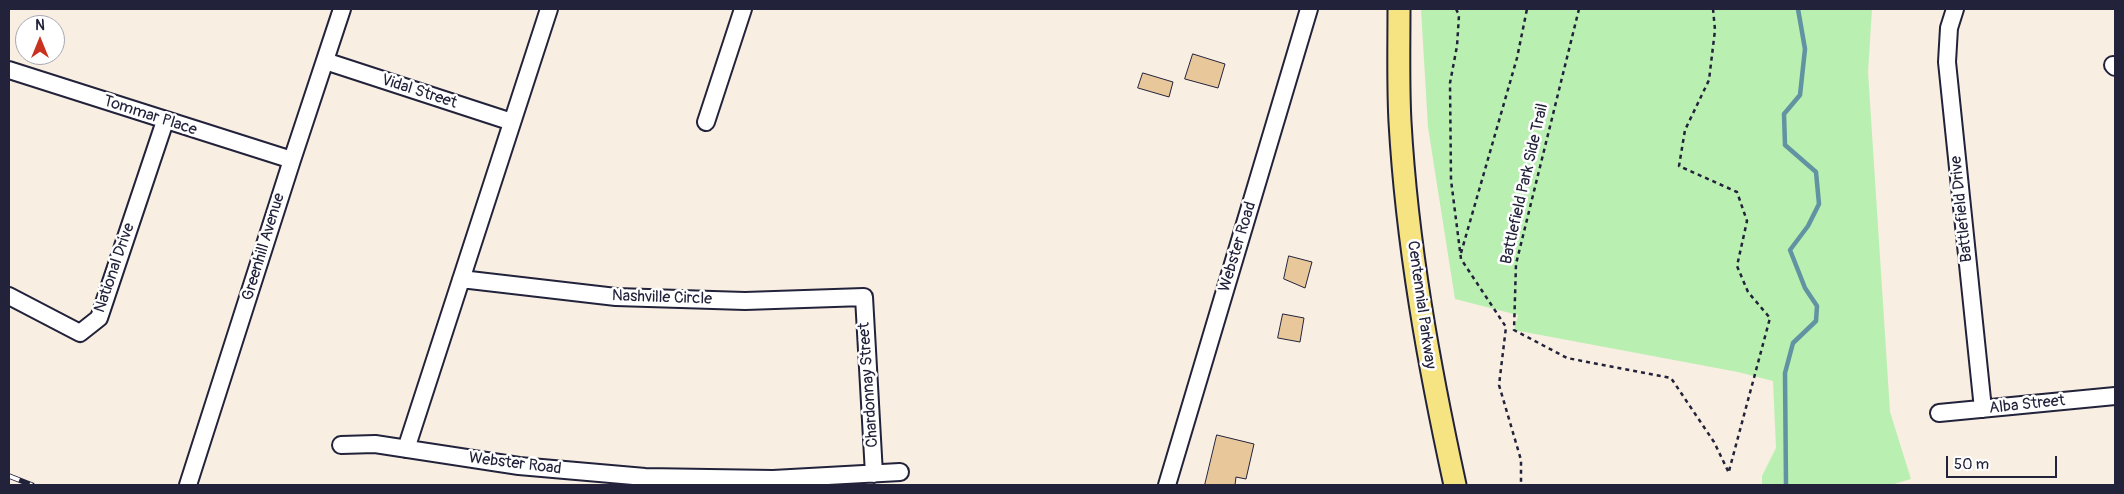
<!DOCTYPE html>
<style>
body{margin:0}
#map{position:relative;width:2124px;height:494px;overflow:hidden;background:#f8eee1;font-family:Pangolin,sans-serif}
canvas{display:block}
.frame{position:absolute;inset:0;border:10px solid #22223b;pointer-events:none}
.north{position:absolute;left:15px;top:15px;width:50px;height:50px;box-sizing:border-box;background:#fff;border:1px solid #a7a7b1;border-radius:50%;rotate:0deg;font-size:14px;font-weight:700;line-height:20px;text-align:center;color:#22223b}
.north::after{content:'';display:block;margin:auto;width:18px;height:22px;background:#c8321e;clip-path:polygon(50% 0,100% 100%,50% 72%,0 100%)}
.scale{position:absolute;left:1946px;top:456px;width:111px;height:22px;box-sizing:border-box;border:2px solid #22223b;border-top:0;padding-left:6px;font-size:15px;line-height:18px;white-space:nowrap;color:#22223b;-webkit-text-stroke:4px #fff;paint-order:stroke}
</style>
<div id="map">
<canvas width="2124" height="494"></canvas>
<div class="frame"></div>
<div class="north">N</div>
<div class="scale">50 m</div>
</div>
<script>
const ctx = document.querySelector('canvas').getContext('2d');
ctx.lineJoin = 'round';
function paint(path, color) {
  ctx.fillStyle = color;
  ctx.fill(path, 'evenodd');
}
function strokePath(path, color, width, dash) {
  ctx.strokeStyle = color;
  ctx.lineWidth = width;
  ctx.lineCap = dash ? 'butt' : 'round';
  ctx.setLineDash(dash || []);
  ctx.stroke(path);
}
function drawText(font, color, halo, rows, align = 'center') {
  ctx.font = font + ' Pangolin,sans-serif';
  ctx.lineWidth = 5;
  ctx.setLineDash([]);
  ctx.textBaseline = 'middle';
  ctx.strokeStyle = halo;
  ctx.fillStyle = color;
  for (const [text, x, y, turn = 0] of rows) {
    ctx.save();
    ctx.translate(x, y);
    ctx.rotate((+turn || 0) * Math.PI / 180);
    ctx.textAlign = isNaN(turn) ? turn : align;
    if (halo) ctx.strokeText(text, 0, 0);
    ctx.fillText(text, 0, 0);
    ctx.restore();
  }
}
const green = new Path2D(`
 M1421 9H1872L1868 72 1890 412 1911 479 1891 485H1762V476L1776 448 1773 381 1738 372 1514 330 1518 315 1455 299 1428 127Z`);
const stream = new Path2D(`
 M1786 485 1785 373 1793 343 1816 321 1817 306 1805 288 1790 250 1808 226 1819 204 1816 172 1785 145 1784 114 1800 95 1805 49 1798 9`);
const building = new Path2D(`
 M1193 54 1225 64 1218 88 1185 79Z
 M1143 73 1173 82 1169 97 1138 88Z
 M1289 256 1312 262 1305 288 1284 279Z
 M1283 314 1304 318 1300 342 1278 338Z
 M1217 435 1254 444 1246 479 1236 477 1235 485H1205Z`);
const path = new Path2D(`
 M1456 9 1459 15 1457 46 1450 83 1451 180 1461 259 1506 327 1499 385 1521 460V485
 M1579 9 1516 264 1514 330 1567 358 1671 378 1714 442 1729 473
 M1713 9 1715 30 1709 80 1685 130 1679 166 1737 192 1747 221 1737 266 1748 292 1770 318 1729 471
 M1461 253 1517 58 1527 9`);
const minor = new Path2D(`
 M1955 9 1949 28 1947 62 1983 409
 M325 61 512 122
 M2113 65 2115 67
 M9 70 292 160
 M706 122 743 9
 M461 279 616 297 745 301 864 297 874 474
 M9 296 80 333 99 318 165 121
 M1939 413 2115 396
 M341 445 375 444 519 466 645 477 773 479 900 472
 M406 449 549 9
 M188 485 292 160 342 9
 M1167 485 1309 9`);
const major = new Path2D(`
 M1399 9C1399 47 1398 85 1400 122 1407 245 1429 366 1455 485`);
const rail = new Path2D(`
 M9 476 32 485`);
const streetNames = [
 ["Vidal Street",419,92,18],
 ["Tommar Place",150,116,18],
 ["Battlefield Park Side Trail",1525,184,-77],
 ["Battlefield Drive",1962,209,-96],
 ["Greenhill Avenue",264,247,-73],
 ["Webster Road",1238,247,-73],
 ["National Drive",115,268,-71],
 ["Nashville Circle",662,298,2],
 ["Centennial Parkway",1421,305,82],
 ["Chardonnay Street",869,385,-94],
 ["Alba Street",2027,405,-6],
 ["Webster Road",515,464,7]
];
paint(green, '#b9efb1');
strokePath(stream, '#6293a2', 4.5);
paint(building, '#e8c79a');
strokePath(building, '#22223b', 1);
strokePath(minor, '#22223b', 20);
strokePath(major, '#22223b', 25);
strokePath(path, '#22223b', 2.5, [4, 4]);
strokePath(minor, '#fff', 16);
strokePath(major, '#f6e381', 21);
strokePath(rail, '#22223b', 5.5);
strokePath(rail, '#fff', 4, [11]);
drawText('16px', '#22223b', '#fff', streetNames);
</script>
